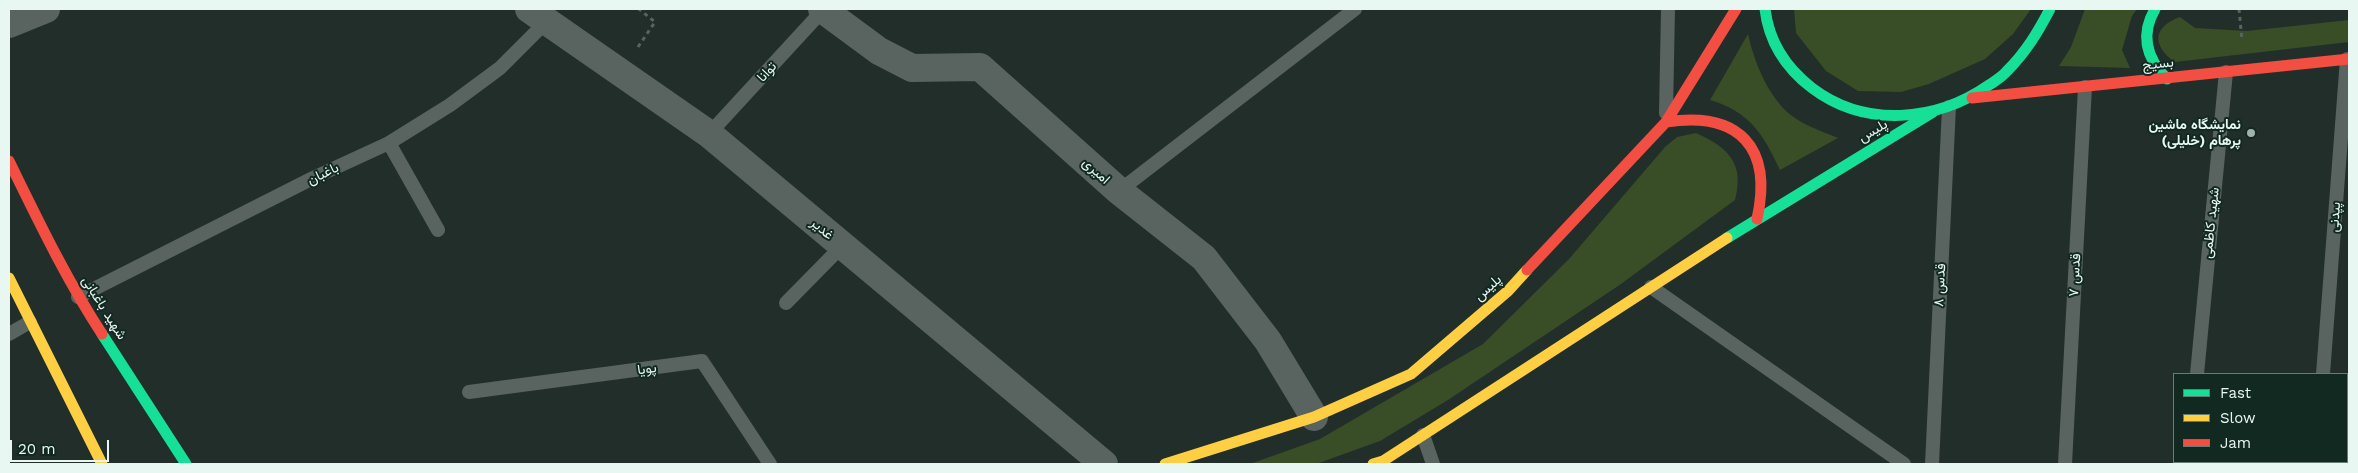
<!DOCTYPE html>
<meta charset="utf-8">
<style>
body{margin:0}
#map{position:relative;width:2358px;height:473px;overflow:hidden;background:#212e2a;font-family:"Work Sans",sans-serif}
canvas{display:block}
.frame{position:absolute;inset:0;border:10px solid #e9f7f3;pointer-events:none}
.legend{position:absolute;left:2173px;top:373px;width:175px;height:90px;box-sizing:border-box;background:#122922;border:1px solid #687b76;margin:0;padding:6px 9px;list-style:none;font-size:15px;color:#e9f7f3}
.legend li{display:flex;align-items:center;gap:10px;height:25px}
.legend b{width:25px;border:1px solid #687b76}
.scale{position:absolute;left:10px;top:440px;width:99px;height:22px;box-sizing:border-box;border:2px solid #e9f7f3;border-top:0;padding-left:6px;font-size:15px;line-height:18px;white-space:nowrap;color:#e9f7f3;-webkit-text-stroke:4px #122922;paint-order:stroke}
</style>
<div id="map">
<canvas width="2358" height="473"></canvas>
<div class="frame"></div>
<ul class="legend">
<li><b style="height:6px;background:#16e098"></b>Fast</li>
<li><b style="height:6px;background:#ffcf43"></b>Slow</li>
<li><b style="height:6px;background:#f24e42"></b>Jam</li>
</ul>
<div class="scale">20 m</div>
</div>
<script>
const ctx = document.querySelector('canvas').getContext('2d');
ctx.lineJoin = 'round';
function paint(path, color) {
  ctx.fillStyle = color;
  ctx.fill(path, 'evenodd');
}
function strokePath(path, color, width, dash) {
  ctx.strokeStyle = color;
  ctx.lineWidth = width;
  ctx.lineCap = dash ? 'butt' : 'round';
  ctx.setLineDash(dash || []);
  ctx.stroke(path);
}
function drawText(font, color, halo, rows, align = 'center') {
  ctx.font = font + ' "Work Sans",Vazirmatn,sans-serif';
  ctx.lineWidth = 4;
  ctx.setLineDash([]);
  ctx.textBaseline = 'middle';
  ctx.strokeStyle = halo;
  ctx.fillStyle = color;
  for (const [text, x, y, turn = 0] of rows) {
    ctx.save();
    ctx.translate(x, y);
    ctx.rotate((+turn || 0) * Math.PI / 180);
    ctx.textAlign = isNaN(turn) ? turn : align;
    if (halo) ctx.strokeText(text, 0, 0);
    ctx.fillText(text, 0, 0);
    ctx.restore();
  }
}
const green = new Path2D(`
 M1794 9H2031L2013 34 1985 59 1929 84 1901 92 1858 91 1826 71 1796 33Z
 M2085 9H2137L2132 16 2122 50 2130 68 2059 66 2071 47Z
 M2180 17 2195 28 2247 31 2349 20V42L2175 62C2152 46 2152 27 2180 17Z
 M1748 34C1754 61 1766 91 1786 111 1800 124 1821 131 1838 138L1780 170C1763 134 1750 112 1710 100Z
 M1696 133C1728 147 1745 164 1735 200L1621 284 1448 400 1380 441 1316 464H1250L1320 439 1483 344 1569 259 1665 147 1677 137Z`);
const path = new Path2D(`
 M2239 9 2242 41
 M638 47 655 22 639 9`);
const lane = new Path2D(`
 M1666 113 1668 9
 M709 134 824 9
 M389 143 438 230
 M1119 191 1355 9
 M1651 287 1904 464
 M78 297 313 178 389 143 450 105 500 68 547 21
 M786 303 842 246
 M9 334 30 322
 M2197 374 2226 72
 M2323 374 2347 59
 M469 392 702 361 770 464
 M1423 435 1433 464
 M1932 464 1949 107
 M2065 464 2085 87
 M2188 464V462
 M2316 464V462`);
const street = new Path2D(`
 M529 9 709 134 1104 464
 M822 9 879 51 912 68 980 67 1119 191 1204 258 1268 341 1314 417
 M9 24 46 9`);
const fast = new Path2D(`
 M1765 9C1769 43 1786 68 1812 88 1865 128 1936 122 1989 85 1995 81 2002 77 2007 71 2026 52 2038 32 2050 9
 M2155 9C2140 35 2146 58 2167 79
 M1727 238 1933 112
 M102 334 186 464`);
const slow = new Path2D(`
 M9 278 102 464
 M1165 464 1314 417 1411 374 1508 291 1527 270
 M1373 464 1383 461 1727 238`);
const jam = new Path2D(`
 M1972 98 2349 59
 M1666 122C1739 111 1773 147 1757 219
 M9 161C38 220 66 279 102 334
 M1527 270 1666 122 1736 9`);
const markers = [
 [2251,133,5,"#a3b1ad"]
];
const streetNames = [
 ["بسیج",2158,64,-6],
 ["توانا",767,72,-47],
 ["پلیس",1873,131,-31],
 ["امیری",1096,171,42],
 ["باغبان",323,174,-26],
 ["پپدنی",2335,217,-86],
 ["شهید کاظمی",2211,223,-84],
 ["غدیر",822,229,40],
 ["قدس ۷",2075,275,-87],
 ["قدس ۸",1940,285,-87],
 ["پلیس",1488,288,-42],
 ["شهید باغبانی",104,308,58],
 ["پویا",647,369,-8]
];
const poiNames = [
 ["نمایشگاه ماشین",2241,125],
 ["پرهام (خلیلی)",2241,141]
];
paint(green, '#394d27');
strokePath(path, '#596360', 3, [4, 4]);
strokePath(lane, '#596360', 14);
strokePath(street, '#596360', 28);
strokePath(fast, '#16e098', 11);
strokePath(slow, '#ffcf43', 11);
strokePath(jam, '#f24e42', 11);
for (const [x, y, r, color] of markers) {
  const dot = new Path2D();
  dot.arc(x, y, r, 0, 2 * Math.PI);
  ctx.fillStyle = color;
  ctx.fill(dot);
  strokePath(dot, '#122922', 2);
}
drawText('14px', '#e9f7f3', '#122922', streetNames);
drawText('bold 14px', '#e9f7f3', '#122922', poiNames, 'right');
</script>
